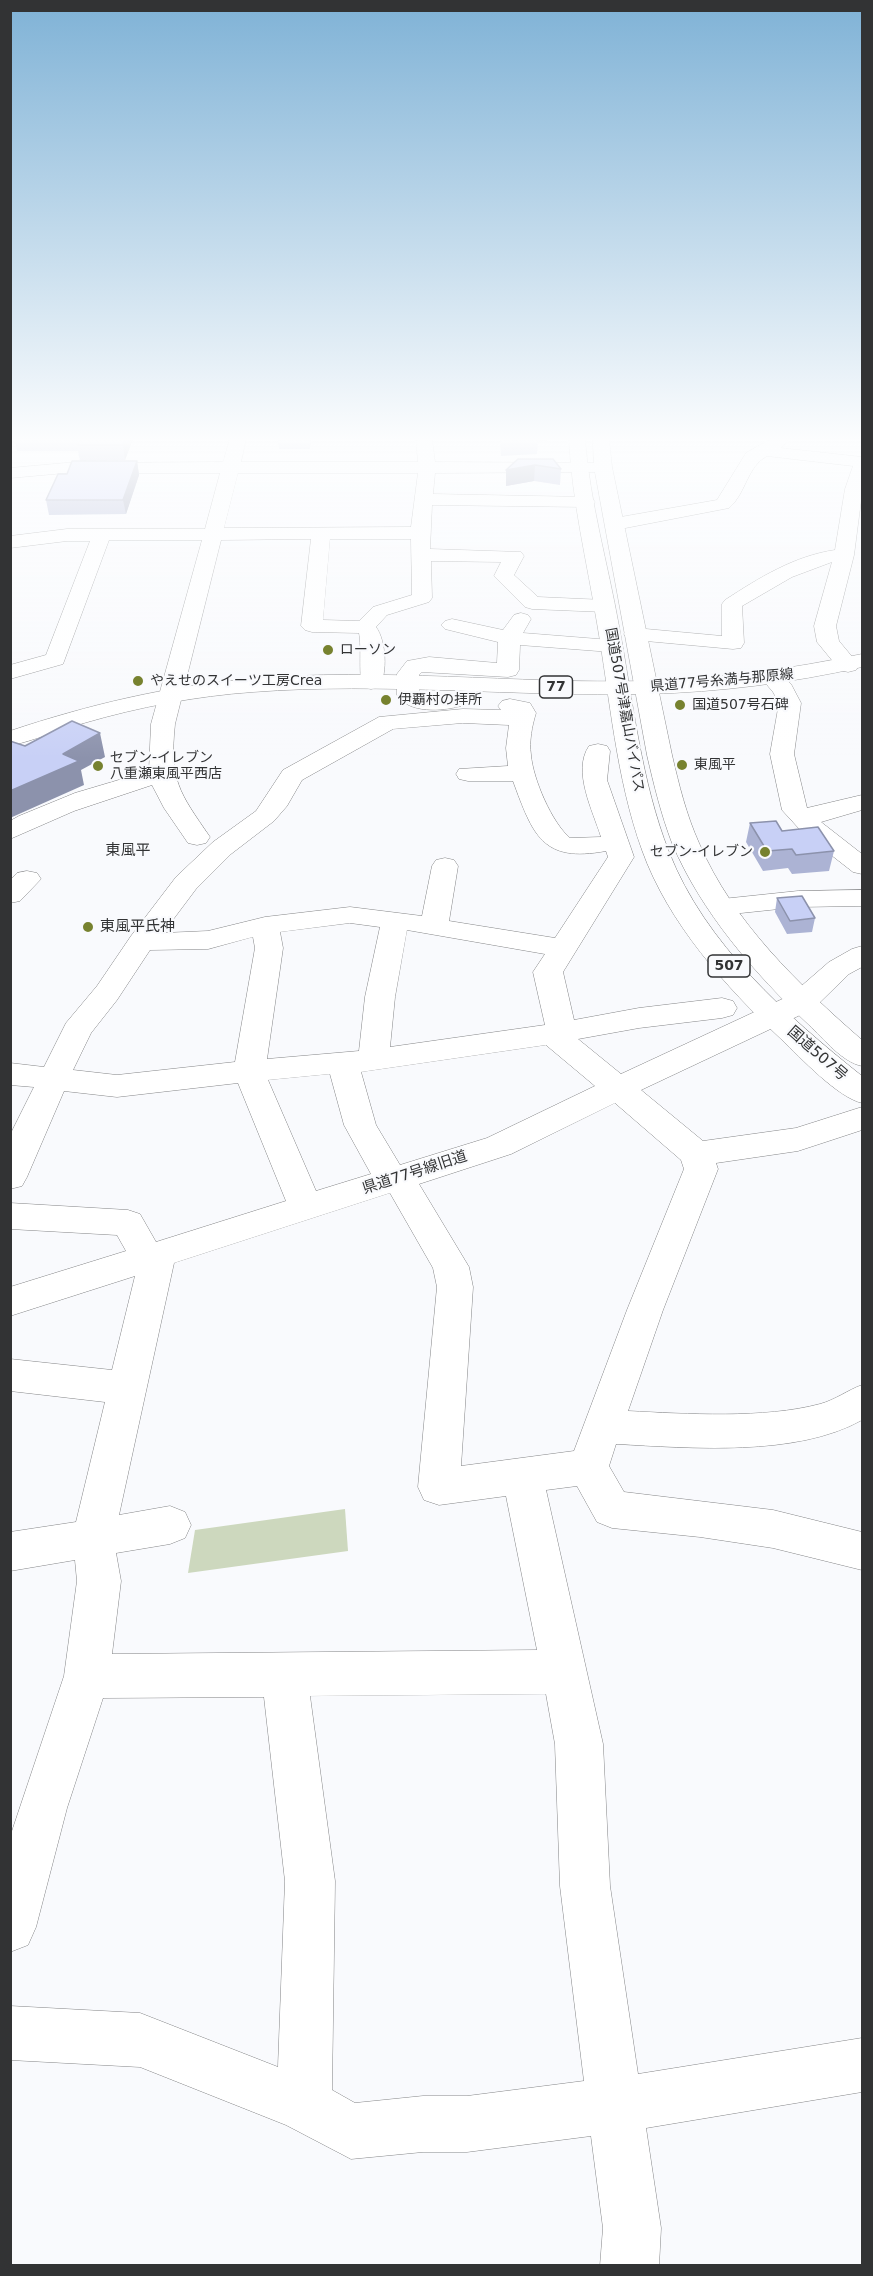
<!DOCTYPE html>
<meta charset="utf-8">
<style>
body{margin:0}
#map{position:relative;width:873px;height:2276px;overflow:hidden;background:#f9fafd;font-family:"DejaVu Sans",sans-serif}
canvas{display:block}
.frame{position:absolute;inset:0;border:12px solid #323334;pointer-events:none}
</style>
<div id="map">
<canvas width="873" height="2276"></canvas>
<div class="frame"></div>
</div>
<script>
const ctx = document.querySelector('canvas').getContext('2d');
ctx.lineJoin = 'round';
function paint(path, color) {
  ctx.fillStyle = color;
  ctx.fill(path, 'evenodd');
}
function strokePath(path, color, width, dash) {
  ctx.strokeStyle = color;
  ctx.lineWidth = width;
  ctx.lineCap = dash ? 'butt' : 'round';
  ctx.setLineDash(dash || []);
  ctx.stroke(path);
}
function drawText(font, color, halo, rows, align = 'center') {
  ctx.font = font + ' "DejaVu Sans","Noto Sans JP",sans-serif';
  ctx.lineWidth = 4.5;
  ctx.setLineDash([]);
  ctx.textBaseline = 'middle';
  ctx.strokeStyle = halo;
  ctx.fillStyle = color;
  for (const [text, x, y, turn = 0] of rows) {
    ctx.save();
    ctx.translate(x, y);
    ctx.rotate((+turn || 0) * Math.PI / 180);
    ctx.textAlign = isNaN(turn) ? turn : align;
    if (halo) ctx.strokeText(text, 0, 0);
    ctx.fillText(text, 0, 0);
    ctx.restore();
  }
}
const green = new Path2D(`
 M345 1509 348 1551 188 1573 195 1530Z`);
const minor = new Path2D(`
 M230 439H246L241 462H418L416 439H432L435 462 609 463 612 467 609 471 603 472 435 473 433 494 586 497 592 498 595 502 592 506 586 507 432 505 430 549 521 552 524 556 514 575 538 597 605 600 612 602 615 606 612 610 605 612 532 609 525 607 494 576 501 562 431 561 432 598 429 602 387 615 376 627C386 640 388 674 379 687L371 689 363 687C358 679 362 647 359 633L312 632 305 630 301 626 311 539 221 540 175 724C169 780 179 792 210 837L206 843 197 845 188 843 164 808 152 785 74 811 10 839V821L19 816 75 793 149 771 151 724 202 540H109L63 664 10 679V665L46 655 90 541H67L10 548V536L67 529H205L220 473H65L10 478V468L65 463 223 462ZM238 473H418L411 527 224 528ZM330 539H411L412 595 373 607 359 621 323 620Z
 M771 439H789L781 448 862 457V493L854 555 836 626 839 641 859 665 856 670 848 672 840 670 817 642 814 626 832 562 792 577 742 606 744 643 741 648 733 649 635 640 627 639 624 634 627 629 635 628 722 636V604L725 600C759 578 794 556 835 550L845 489 853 466 767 456C747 466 746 494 729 508L615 530 608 528 606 524 608 520 615 518 717 500 746 453Z
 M521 613 528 615 531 619 523 633 611 640 619 641 622 646 619 651 611 652 520 645 519 670 516 675 508 677 422 672 419 675V693L424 695 461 696 464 701 461 706C442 711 409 714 397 695V674L407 661 429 657 497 663 498 642 445 629 441 625 445 621 452 619 503 630 514 615Z
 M773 672 781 674 791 684 801 703 794 754 807 808 862 795V810L821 822 862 854V874L853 872 803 833 782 810 770 754 779 703 773 692 762 679 765 674Z
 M510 699 530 703 536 713C532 726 529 741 531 755 533 779 552 823 570 838L601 837C593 811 572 771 589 746L598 744 607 746 610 751 607 780 634 857 563 972 574 1020 639 1008 722 998 733 1001 737 1008 733 1015 722 1018 639 1028 578 1039 621 1074 791 995 829 962 852 949 862 946V967L849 974 813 1009 641 1090 703 1141 796 1128 862 1107V1130L798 1151 716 1163 718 1169 663 1310 628 1411C687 1414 764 1419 820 1404 835 1400 848 1390 862 1385V1420C796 1457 691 1448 616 1444L609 1466 624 1492 773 1510 862 1532V1570L773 1548 700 1537 612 1528 597 1522 577 1486 546 1490 603 1744 610 1886 638 2074 862 2038V2092L646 2128 661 2228 659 2266H600L603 2228 591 2136 467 2152H423L351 2159 286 2125 140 2067 10 2060V2006L140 2013 278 2067 285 1881 264 1697 103 1698 67 1808 36 1927 28 1945 10 1952V1837L64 1676 77 1581 75 1560 10 1571V1532L76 1522 105 1402 10 1391V1359L112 1370 135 1276 10 1316V1287L126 1251 117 1235 10 1229V1203L128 1210 140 1214 156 1242 286 1201 238 1083 117 1097 64 1091 27 1177 22 1186 10 1189V1135L34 1087 10 1085V1063L44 1067 66 1023 97 986 131 936 176 877 213 842 256 811 283 770 379 717 463 709 501 710 498 706 502 701ZM463 723 509 725 506 748 508 766 459 769 456 774 459 779 468 781H513C533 835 542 863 606 851L608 857 555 938 449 921 458 866 454 860 445 858 436 860 432 866 422 916 350 907 265 917 208 931 163 933 196 889 231 854 274 821 287 806 302 780 393 729ZM350 923 380 927 365 997 359 1051 267 1059 283 948 280 932ZM407 930 545 954 533 972 545 1025 390 1047 395 997ZM253 937 255 948 235 1062 117 1075 73 1070 91 1033 117 1000 150 950 208 949ZM546 1045 595 1086 487 1138 400 1165 376 1125 361 1072ZM330 1074 344 1125 371 1174 316 1191 268 1080ZM615 1103 681 1160 684 1169 627 1310 574 1451 461 1466 473 1287 469 1267 419 1184 511 1154ZM390 1193 433 1268 437 1287 418 1487 424 1500 439 1505 506 1496 537 1650 112 1654 121 1581 116 1553 170 1544 185 1538 191 1525 185 1512 170 1506 119 1515 174 1263ZM546 1694 555 1744 560 1886 584 2081 467 2096H423L355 2103 332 2090 335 1881 310 1696Z
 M27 871 37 873 41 879 20 901 10 903V880L17 873Z
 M862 890V906L798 907 722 915 712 913 708 907 712 901 722 899 798 891Z`);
const major = new Path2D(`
 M862 654V667C791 683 720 692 647 694 516 697 384 682 253 692 196 696 139 707 84 723 59 730 35 740 10 746V731C88 705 167 686 249 679 381 667 514 684 647 681 720 679 791 669 862 654Z`);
const highway = new Path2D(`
 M569 439H585C590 503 608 564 619 626 633 701 641 781 669 852 705 944 787 1016 862 1076V1103C837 1097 801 1058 781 1039 726 987 668 923 642 850 616 778 610 698 597 623 587 562 572 502 569 439Z
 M593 439H609L612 467 672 755C679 785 686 814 699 843 732 921 799 985 862 1040V1066C842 1062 824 1039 809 1025 755 974 701 912 672 843 661 814 654 785 647 755L594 467Z`);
const wall = new Path2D(`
 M15 439H133L125 460 80 461 78 451H17Z
 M278 439H311L310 449H279Z
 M500 439H551V440L538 441 537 454 501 456Z
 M518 459 561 469 560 485 534 481 506 486V470Z
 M137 461 139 475 126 514 49 515 46 500 67 474Z
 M750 823 782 831 834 851 829 871 792 874 788 868 763 871 746 842Z
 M777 898 815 918 812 932 787 934 775 912Z`);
const shadedWall = new Path2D(`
 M125 439H133L125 460 123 445Z
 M137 461 139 475 126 514 123 500Z
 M535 465 534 481 506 486V470Z
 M100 733 105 757 81 770 84 785 10 818V791L63 754Z`);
const building = new Path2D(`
 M80 439H125L123 445H78Z
 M518 459H553L561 469 535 465 506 470Z
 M72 461H137L123 500H46L58 474H67Z
 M72 721 100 733 63 754 79 761 10 791V741L25 746Z
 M776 821 782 831 818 827 834 851 796 855 792 849 767 851 750 823Z
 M802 896 815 918 790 921 777 898Z`);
const markers = [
 [328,650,6,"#77822f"],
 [138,681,6,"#77822f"],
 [386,700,6,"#77822f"],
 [680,705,6,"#77822f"],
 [682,765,6,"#77822f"],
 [98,766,6,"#77822f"],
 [765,852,6,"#77822f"],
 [88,927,6,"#77822f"]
];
const farPoinames = [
 ["ローソン",340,650],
 ["やえせのスイーツ工房Crea",150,681],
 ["伊覇村の拝所",398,700],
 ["国道507号石碑",692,705],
 ["セブン-イレブン",110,758],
 ["八重瀬東風平西店",110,774],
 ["東風平",694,765],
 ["セブン-イレブン",753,852,"right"]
];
const farStreetnames = [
 ["県道77号糸満与那原線",722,681,-5],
 ["国道507号津嘉山バイパス",624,710,80]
];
const shields = [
 [556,687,33],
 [729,966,42]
];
const shieldNames = [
 ["77",556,687],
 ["507",729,966]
];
const farQuarternames = [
 ["東風平",128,851]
];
const poiNames = [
 ["東風平氏神",100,927]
];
const streetNames = [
 ["国道507号",817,1054,41],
 ["県道77号線旧道",415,1173,-18]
];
paint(green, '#cdd8be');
strokePath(minor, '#848587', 1);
strokePath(major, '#848587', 1);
strokePath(highway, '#848587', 1);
paint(minor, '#fff');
paint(major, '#fff');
paint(highway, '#fff');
paint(wall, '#acb3d4');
paint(shadedWall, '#8c92ac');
paint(building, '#c8d0f6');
strokePath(building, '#8c92ac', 1.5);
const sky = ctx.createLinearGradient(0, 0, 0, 758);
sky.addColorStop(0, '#7fb2d6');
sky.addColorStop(0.58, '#fcfdfe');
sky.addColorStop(1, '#fcfdfe00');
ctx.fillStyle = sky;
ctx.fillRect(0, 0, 873, 758);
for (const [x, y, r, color] of markers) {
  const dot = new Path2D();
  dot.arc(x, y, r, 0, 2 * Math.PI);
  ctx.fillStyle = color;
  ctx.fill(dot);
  strokePath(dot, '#f9fafd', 2);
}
drawText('14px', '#323334', '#f9fafd', farPoinames, 'left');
drawText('14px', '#323334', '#f9fafd', farStreetnames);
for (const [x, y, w] of shields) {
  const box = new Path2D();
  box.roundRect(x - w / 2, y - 11, w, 22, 4.5);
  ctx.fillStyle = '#f9fafd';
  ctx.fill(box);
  strokePath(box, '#323334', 1.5);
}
drawText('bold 14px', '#323334', null, shieldNames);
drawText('15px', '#323334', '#f9fafd', farQuarternames);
drawText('15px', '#323334', '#f9fafd', poiNames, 'left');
drawText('15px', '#323334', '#f9fafd', streetNames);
</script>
